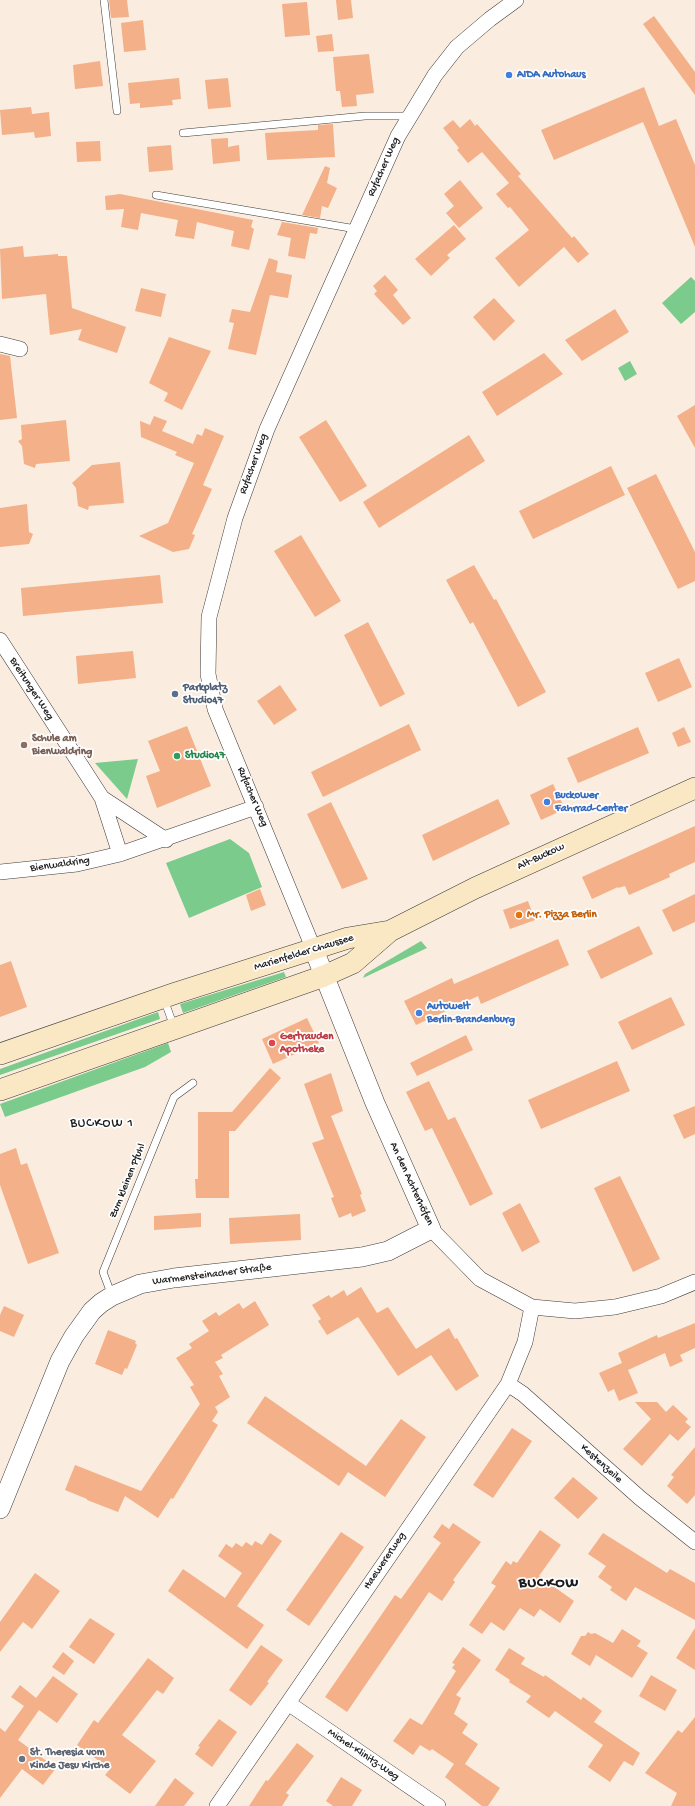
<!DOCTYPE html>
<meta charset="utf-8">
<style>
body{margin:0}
canvas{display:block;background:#faecde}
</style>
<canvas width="695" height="1806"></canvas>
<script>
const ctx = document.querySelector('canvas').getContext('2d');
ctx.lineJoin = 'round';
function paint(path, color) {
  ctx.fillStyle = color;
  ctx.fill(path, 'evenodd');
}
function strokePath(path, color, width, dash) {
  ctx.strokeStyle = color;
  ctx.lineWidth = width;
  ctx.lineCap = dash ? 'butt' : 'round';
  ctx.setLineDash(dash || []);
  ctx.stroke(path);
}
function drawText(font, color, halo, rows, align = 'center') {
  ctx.font = font + ' "Gochi Hand",sans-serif';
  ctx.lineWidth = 3.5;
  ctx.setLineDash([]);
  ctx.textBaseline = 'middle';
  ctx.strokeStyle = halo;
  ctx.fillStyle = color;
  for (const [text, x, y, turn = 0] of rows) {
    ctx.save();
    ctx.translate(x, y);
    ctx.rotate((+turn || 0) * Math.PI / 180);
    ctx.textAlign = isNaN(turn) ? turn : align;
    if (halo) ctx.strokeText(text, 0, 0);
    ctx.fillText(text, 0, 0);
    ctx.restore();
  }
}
const green = new Path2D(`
 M691 277 695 281V312L681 324 662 303Z
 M630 361 637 374 625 381 618 368Z
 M138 759 127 799 95 763Z
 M230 839 249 853 262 887 189 918 166 863Z
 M421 941 427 948 363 978 365 974Z
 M284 972 286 977 183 1013 180 1004Z
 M158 1012 160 1019 0 1075V1069Z
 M168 1043 171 1052 145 1067 5 1117 0 1104Z`);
const building = new Path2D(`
 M109 0H127L129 17 111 18Z
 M336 0H351L353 18 338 20Z
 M307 2 310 35 285 37 282 4Z
 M654 16 695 72V95L643 24Z
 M143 20 146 50 124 52 121 23Z
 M332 34 334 51 318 52 316 36Z
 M369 54 374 93 356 95 357 106 342 107 340 91H336L333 57Z
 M100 61 103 86 75 89 73 65Z
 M179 78 181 99 172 100 173 105 140 108V103L130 104 128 83Z
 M228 78 231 107 208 109 205 80Z
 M644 87 659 126 676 119 695 165V247L643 122 554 160 541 130Z
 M31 107 32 114 49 112 51 136 35 138 34 132 2 135 0 110Z
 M470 119 475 126 477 124 521 174 518 176 572 238 574 236 589 254 578 263 564 247 519 287 495 258 529 230 510 207 508 208 496 194 509 183 482 152 468 163 457 150 459 148 443 128 453 120 460 128Z
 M333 124 335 157 267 160 265 133 318 130V125Z
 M228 138V147L239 145 240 161 213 164 211 139Z
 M100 141 101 161 77 162 76 142Z
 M171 145 173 170 149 172 147 147Z
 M325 166 330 168 327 183 337 188 328 208 322 206 320 218 302 215Z
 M460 180 483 208 459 228 446 213 454 206 444 194Z
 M120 194 253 220 251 227 254 229 249 250 231 246 234 231 197 222 194 239 175 236 178 220 141 213 138 230 121 227 124 209 106 210 105 196Z
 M282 222 318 228 317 234 310 233 305 259 288 256 291 238 277 235Z
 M454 225 466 239 447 255 450 258 431 276 415 259Z
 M23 246 24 257 58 254V256H67L72 308 126 327 117 353 78 340 82 329 50 335 46 294 2 299 0 249Z
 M269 258 278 261 276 272 292 275 288 298 270 295 256 355 228 349 234 323 229 322 232 309 250 312Z
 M385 275 398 290 393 295 411 318 403 325 374 294 377 291 373 286Z
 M141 288 166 294 161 317 135 311Z
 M494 298 515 321 494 341 473 317Z
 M615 309 629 332 582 361 565 340Z
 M169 337 211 351 182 410 164 401 168 393 149 383Z
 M544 353 563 374 497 416 482 392Z
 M0 354 10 356 17 418 0 420Z
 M695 405V448L677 416Z
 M154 416 167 421 162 431 193 444 197 434 202 436 205 428 224 436 203 485 212 489 192 534 195 535 189 549 173 552 139 536 168 523 194 463 175 455 177 452 141 437 140 421 150 425Z
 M66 420 70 461 36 464 35 468 24 464 22 446 18 441 22 439 21 425Z
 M326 420 367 486 340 502 299 437Z
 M469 435 485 461 379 528 363 502Z
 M120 462 124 503 89 506 88 510 78 506 76 488 72 483 92 465Z
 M611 466 625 495 533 539 519 511Z
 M656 474 695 552V581L678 589 627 488Z
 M27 504 29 532 33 534 29 544 0 547V508Z
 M301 535 341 601 315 617 274 551Z
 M474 565 494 600 496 599 546 692 518 707 473 622 470 624 446 580Z
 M160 575 163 603 23 616 21 588Z
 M368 622 405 694 380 707 344 635Z
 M133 651 136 678 78 684 76 656Z
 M679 658 692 687 658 702 645 673Z
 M280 685 297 710 274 725 257 701Z
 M409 724 421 750 323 797 311 772Z
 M187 726 211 786 157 808 146 776 160 771 148 741Z
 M638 727 649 753 578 783 567 758Z
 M684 727 691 742 678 747 672 733Z
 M553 784 565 809 541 820 530 795Z
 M498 799 510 824 433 861 422 835Z
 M331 802 368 879 342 889 307 814Z
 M695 826V862L669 874 670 877 629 895 625 886 618 888V887L592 899 582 877Z
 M260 889 266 905 251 911 246 895Z
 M695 894V922L673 932 662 910Z
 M528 901 535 920 510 929 503 910Z
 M639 926 653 954 601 979 587 951Z
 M558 939 569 965 481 1004 478 996 416 1025 404 1001 452 978 454 984Z
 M11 961 27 1007 0 1017V965Z
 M671 997 685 1025 632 1050 618 1022Z
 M307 1018 319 1043 273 1064 262 1039Z
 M466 1035 473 1050 417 1076 410 1063Z
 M617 1061 630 1091 541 1129 528 1100Z
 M270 1068 281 1078 235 1131H229V1198H196L195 1179H198V1112H232Z
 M331 1073 343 1111 331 1116 362 1194 360 1195 366 1211 352 1217 351 1213 339 1218 331 1198 334 1197 312 1143 324 1139 304 1084Z
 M429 1081 448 1120 455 1117 493 1194 470 1206 432 1128 425 1131 406 1092Z
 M695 1106V1134L684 1139 673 1115Z
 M16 1148 21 1165 27 1163 59 1253 28 1264 0 1185V1154Z
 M620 1176 660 1259 633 1272 594 1188Z
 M520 1203 540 1242 522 1252 502 1213Z
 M201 1213V1227L154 1230V1216Z
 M300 1214 301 1240 230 1244 229 1218Z
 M361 1287 377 1313 388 1307 416 1349 449 1328 455 1339 457 1338 479 1376 456 1391 431 1355 398 1376 358 1317 327 1335 318 1321 321 1319 312 1305 329 1295 331 1298 344 1290 347 1296Z
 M255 1301 269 1325 221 1355 223 1358 215 1362 223 1374 219 1376 230 1397 215 1407 218 1412 212 1421 218 1425 181 1486 173 1499 171 1498 158 1518 125 1496 118 1512 87 1500V1499L65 1490 75 1465 141 1491 200 1404 190 1387 194 1385 176 1358 192 1348 189 1344 209 1331 202 1321 216 1312 219 1316 239 1303 243 1309Z
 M4 1306 24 1315 14 1337 0 1331V1315Z
 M695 1323V1348L680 1355 683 1361 670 1367 665 1353 628 1370 638 1393 619 1401 614 1389 608 1392 599 1373 622 1363 618 1353 657 1335 658 1338Z
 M108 1330 136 1341 135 1343 137 1345 127 1369 125 1368 122 1375 95 1364Z
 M265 1396 366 1466 401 1419 426 1437 385 1497 348 1472 339 1486 247 1423Z
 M635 1402H657L666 1412 673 1405 688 1419 685 1422 691 1427 678 1441 670 1434 642 1466 623 1449 651 1419Z
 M512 1428 532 1441 493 1498 473 1485Z
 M695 1447V1495L687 1504 667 1486 674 1477 671 1475Z
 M573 1477 598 1498 578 1519 554 1498Z
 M453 1523 481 1542 453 1580 455 1582 442 1601 429 1592 347 1712 325 1697 395 1595 401 1599 441 1543 433 1537 442 1524 449 1529Z
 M540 1530 561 1545 539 1576 574 1601 560 1623 540 1609 534 1617 520 1608 504 1631 491 1622 482 1634 469 1625 496 1586 491 1583 506 1561 511 1565 513 1561 517 1563Z
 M341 1532 364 1547 309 1626 286 1610Z
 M270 1533 282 1541 237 1606 264 1625 247 1649 168 1591 183 1569 225 1598 242 1573 218 1556 226 1544 232 1548 236 1543 242 1547 246 1542 252 1546 255 1541 262 1545Z
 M603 1533 667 1573 670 1569 695 1583V1620L635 1587 626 1601 610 1590 612 1587 598 1577 606 1566 588 1554Z
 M35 1573 60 1591 32 1629 23 1622 0 1652V1622Z
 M90 1618 115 1634 94 1664 69 1647Z
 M695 1628V1670L676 1658Z
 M622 1629 641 1641 637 1646 648 1653 632 1678 596 1655 590 1666 571 1654 581 1636H585L588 1632 591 1634 595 1633 613 1643Z
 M261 1645 283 1660 267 1682 269 1683 251 1706 229 1690Z
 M463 1647 481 1660 456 1695 461 1698 454 1714 468 1724 462 1733 478 1744 465 1764 500 1788 488 1806H482L445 1777 454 1764 432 1749 430 1751 420 1745 413 1755 393 1741 410 1718 422 1725 456 1671 452 1668 455 1664 452 1663Z
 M509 1648 525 1658 521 1664 544 1677 545 1675 581 1700 583 1697 602 1711 594 1722 640 1753 633 1766 624 1761 610 1782 588 1767 603 1745 555 1711 549 1718 526 1702 531 1696 509 1682 510 1680 495 1670Z
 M63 1652 74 1661 64 1675 52 1667Z
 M148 1658 174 1678 163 1694 157 1690 122 1735 156 1761 130 1794 105 1775 110 1769 77 1745 94 1720 98 1723Z
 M651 1675 677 1690 665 1711 639 1696Z
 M53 1676 78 1694 57 1723 39 1710 18 1740 56 1768 43 1785 22 1769 0 1798V1728L5 1732 24 1706 11 1697 20 1685 36 1698Z
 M695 1717V1806H671L677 1793 645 1773 678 1730 682 1733Z
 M219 1719 237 1732 212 1767 195 1754 200 1747 198 1746Z
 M297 1743 314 1756 286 1793 289 1795 282 1806H249L266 1780 268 1781Z
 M341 1777 362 1790 352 1806H333L326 1801Z
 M175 1778 194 1793 184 1806H155Z`);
const service = new Path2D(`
 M104 0 117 111
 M183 133 365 116H410
 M156 195 356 229
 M164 999 174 1027
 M112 1296 103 1272 174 1097 193 1083`);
const minor = new Path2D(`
 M0 344 20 349
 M0 640 102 798 120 854
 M102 798 166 840
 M0 872 77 864 120 854 256 807
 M314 950 215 709 208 674 209 617 235 518 267 429 398 136 435 75 457 47 490 19 516 0
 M431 1229 480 1279 532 1307 575 1311 615 1307 661 1296 695 1282
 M508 1384 523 1394 640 1498 695 1542
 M288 1703 438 1806
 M217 1806 508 1384 525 1342 532 1307`);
const tertiary = new Path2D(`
 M0 1509 60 1361 74 1336 92 1311 101 1303 112 1296 140 1284 174 1278 362 1257 388 1251 431 1229 375 1103 314 950`);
const secondary = new Path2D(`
 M0 1054 176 993 348 938 390 931
 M0 1090 324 976 353 963 390 931 475 888 695 788`);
const markers = [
 [509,75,4,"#3f7fe0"],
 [175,694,4,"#5c6f8a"],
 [24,745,4,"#8d6e63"],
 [177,756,4,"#2e9e5b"],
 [547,802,4,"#3f7fe0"],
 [519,915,4,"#e8710a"],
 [419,1013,4,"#3f7fe0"],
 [272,1043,4,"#e0444e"],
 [22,1759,4,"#6b7280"]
];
const shopNames = [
 ["AIDA Autohaus",517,75],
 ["Buckower",555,796],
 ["Fahrrad-Center",555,809],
 ["Autowelt",427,1007],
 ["Berlin-Brandenburg",427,1020]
];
const streetNames = [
 ["Rufacher Weg",384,167,-66],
 ["Rufacher Weg",254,464,-70],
 ["Breitunger Weg",31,689,57],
 ["Rufacher Weg",252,797,67],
 ["Alt-Buckow",541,857,-25],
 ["Bienwaldring",60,865,-8],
 ["Marienfelder Chaussee",304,953,-17],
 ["Zum kleinen Pfuhl",128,1181,-68],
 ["An den Achterhöfen",411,1184,65],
 ["Warmensteinacher Straße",212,1275,-7],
 ["Kestenzeile",601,1464,42],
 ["Haewererweg",385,1561,-56],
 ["Michel-Klinitz-Weg",363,1755,34]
];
const serviceNames = [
 ["Parkplatz",183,688],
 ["Studio47",183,701]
];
const educationNames = [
 ["Schule am",32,739],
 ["Bienwaldring",32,752]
];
const leisureNames = [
 ["Studio47",185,756]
];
const foodNames = [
 ["Mr. Pizza Berlin",527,915]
];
const healthNames = [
 ["Gertrauden",280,1037],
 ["Apotheke",280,1050]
];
const worshipNames = [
 ["St. Theresia vom",30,1753],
 ["Kinde Jesu Kirche",30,1766]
];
const quarterNames = [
 ["BUCKOW 1",102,1124]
];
const districtNames = [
 ["BUCKOW",549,1584]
];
paint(green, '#7bcb8c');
paint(building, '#f4b088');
strokePath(service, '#3d3b39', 8);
strokePath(minor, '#3d3b39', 16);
strokePath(tertiary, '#3d3b39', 20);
strokePath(secondary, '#3d3b39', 22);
strokePath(service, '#fff', 7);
strokePath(minor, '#fff', 15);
strokePath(tertiary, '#fff', 19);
strokePath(secondary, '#fae7c3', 21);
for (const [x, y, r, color] of markers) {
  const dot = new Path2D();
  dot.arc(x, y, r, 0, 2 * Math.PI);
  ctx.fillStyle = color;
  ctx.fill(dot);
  strokePath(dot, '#fff', 1.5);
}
drawText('bold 11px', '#366cbe', '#fff', shopNames, 'left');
drawText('11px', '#1c1c1c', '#fff', streetNames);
drawText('bold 11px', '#4e5e75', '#fff', serviceNames, 'left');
drawText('bold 11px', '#785e54', '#fff', educationNames, 'left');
drawText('bold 11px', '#27864d', '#fff', leisureNames, 'left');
drawText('bold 11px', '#c56008', '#fff', foodNames, 'left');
drawText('bold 11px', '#be3a42', '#fff', healthNames, 'left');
drawText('bold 11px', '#5b616d', '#fff', worshipNames, 'left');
ctx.letterSpacing = '1px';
drawText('13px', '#1c1c1c', '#fff', quarterNames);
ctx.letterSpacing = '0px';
ctx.letterSpacing = '1px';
drawText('bold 15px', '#1c1c1c', '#fff', districtNames);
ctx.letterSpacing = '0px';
</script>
